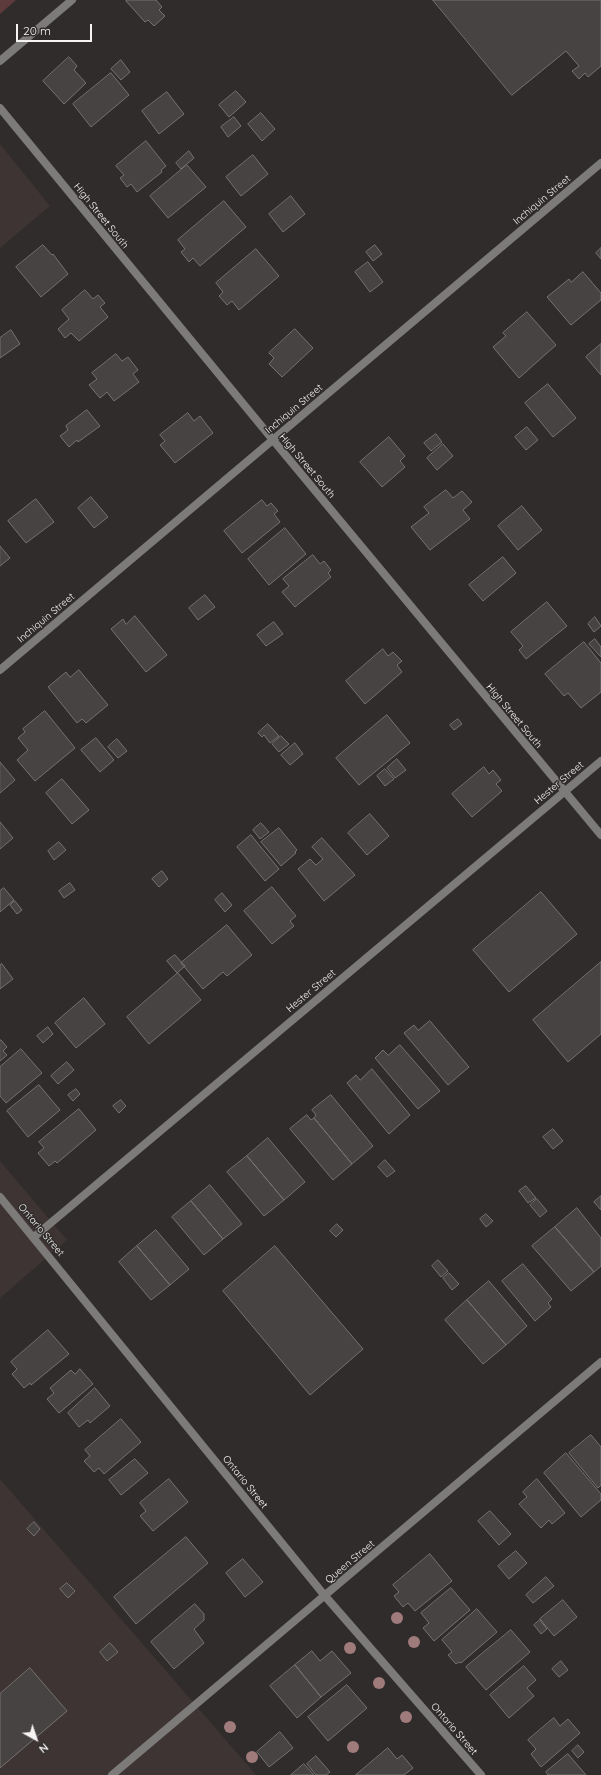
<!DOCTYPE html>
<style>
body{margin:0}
#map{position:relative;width:601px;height:1775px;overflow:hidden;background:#302c2c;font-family:Quicksand,sans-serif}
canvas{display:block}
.north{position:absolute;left:16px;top:1719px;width:40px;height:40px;-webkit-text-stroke:3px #302c2c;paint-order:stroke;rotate:140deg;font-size:11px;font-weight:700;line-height:16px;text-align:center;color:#f5f3f3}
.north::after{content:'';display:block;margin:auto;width:14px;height:18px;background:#f5f3f3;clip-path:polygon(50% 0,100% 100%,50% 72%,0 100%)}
.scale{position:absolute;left:16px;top:24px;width:76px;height:18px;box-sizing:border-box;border:2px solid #f5f3f3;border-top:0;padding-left:5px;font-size:12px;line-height:14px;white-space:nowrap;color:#f5f3f3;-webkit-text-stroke:3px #302c2c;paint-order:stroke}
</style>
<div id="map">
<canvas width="601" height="1775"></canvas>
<div class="north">N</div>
<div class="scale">20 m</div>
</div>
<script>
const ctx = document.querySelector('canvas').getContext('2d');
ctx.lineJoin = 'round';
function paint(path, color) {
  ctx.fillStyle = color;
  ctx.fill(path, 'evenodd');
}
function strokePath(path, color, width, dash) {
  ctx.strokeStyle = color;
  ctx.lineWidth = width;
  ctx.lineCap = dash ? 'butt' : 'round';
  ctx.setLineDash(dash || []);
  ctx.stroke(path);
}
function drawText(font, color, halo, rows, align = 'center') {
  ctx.font = font + ' Quicksand,sans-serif';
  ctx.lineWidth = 3;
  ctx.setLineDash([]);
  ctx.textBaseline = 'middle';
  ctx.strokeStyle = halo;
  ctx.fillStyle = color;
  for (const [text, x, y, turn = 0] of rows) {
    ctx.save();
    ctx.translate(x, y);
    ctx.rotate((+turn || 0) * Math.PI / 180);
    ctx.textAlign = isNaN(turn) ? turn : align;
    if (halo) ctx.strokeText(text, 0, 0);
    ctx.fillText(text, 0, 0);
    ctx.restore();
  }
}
const built = new Path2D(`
 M0 144 50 206 0 248Z
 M0 1161 67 1240 0 1298Z
 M0 1479 256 1775H0Z`);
const green = new Path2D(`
 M0 0H16L0 14Z`);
const building = new Path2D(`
 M128 0H156L162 7 159 10 165 16 154 26 148 20 145 22 126 1Z
 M433 0H601V66L588 77 585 73 579 79 572 71 579 66 566 51 512 95Z
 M69 57 77 66 74 70 86 83 64 104 43 81Z
 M121 60 130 72 121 80 111 69Z
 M111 73 129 95 91 127 73 104Z
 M236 91 246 102 229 117 219 105Z
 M167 92 184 114 159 134 142 111Z
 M261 113 275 129 262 141 248 124Z
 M234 117 241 126 228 137 221 127Z
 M146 141 166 166 161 170 162 172 137 192 131 184 127 187 120 178 124 175 116 166Z
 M189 151 194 158 181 169 176 163Z
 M253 155 268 174 241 196 226 177Z
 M187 165 206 187 168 218 150 196Z
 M291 196 305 214 283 232 269 214Z
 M224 201 246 227 200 266 193 258 189 262 181 252 185 249 178 240Z
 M43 245 52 255 53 254 68 274 41 297 16 267Z
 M375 245 382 254 373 261 366 252Z
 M601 248V259L596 253Z
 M256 249 279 276 239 310 232 301 227 305 219 296 223 292 216 283Z
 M368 262 383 282 370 292 355 272Z
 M583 272 601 293V300L571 325 547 297 569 279 571 282Z
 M85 290 93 299 98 295 105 303 100 307 108 317 79 341 71 333 65 338 58 329 69 319 62 310Z
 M527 312 556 345 519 378 493 347 506 336 503 333Z
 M295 329 313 348 282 377 269 364 274 358 269 353Z
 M11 330 20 344 0 358V338Z
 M601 344V375L586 357Z
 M116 354 122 361 128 357 138 370 133 374 139 382 114 401 107 392 100 398 89 385 97 379 92 373Z
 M548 384 576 418 553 437 525 403Z
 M87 410 100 426 78 442 77 440 69 447 60 436 68 430 66 426Z
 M188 413 194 421 200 416 213 433 175 463 160 445 165 441 160 435Z
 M527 427 538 440 526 450 515 437Z
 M436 434 442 442 431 451 424 443Z
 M389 437 405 456 400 461 405 467 382 487 360 462Z
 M443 444 453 456 437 470 427 458Z
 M446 490 453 498 462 491 472 502 463 510 470 519 430 550 411 527 429 513 424 507Z
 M91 497 108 517 94 528 78 508Z
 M36 499 54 522 26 543 8 521Z
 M262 500 267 506 271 503 278 511 274 514 280 522 242 553 224 531Z
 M522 506 542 530 518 550 498 526Z
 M285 528 306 554 269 585 248 559Z
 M0 546 10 558 0 566Z
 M313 555 320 564 324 561 331 570 328 573 331 577 295 607 282 592 289 586 283 579Z
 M503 557 516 573 483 601 469 585Z
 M205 595 215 607 198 620 189 608Z
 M547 602 567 626 526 659 519 650 523 646 511 632Z
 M135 616 167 655 146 672 111 629 123 619 126 624Z
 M595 617 601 626 594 632 588 624Z
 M274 622 283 634 266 646 257 635Z
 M595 639 601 647V657L589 644Z
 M584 642 601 663V692L581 708 568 693 564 696 545 674Z
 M383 649 388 656 393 652 402 661 397 665 402 672 365 704 346 681Z
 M79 670 108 705 86 723 82 719 77 723 48 687 66 672 70 677Z
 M45 711 75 748 35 781 17 760 28 750 18 738 25 732 23 729Z
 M387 715 410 743 359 785 336 758Z
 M458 719 462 724 454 730 450 725Z
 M268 724 279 736 270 743 264 735 262 737 258 733Z
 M281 736 289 744 279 752 272 744Z
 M96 738 114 760 100 772 81 750Z
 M117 739 127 751 118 758 108 747Z
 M295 743 303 754 290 765 281 755Z
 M397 759 406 770 395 778 387 768Z
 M0 762 15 780 0 793Z
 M484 767 489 774 493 770 501 780 496 784 502 791 472 817 452 794Z
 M385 769 394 779 385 786 377 776Z
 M62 779 89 810 72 824 46 793Z
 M370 814 389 836 367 855 348 833Z
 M0 822 13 838 0 849Z
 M261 823 269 832 260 839 253 830Z
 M279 828 297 850 295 852 296 853 281 866 261 842Z
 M251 835 279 869 265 881 237 847Z
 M322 838 355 875 324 901 298 869 310 859 316 865 323 859 312 847Z
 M59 842 66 850 54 860 48 851Z
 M162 871 168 879 159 887 152 879Z
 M70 883 75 890 64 898 59 891Z
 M272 887 296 916 290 921 294 926 272 944 244 911Z
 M4 888 14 900 0 912V891Z
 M541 892 577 934 509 992 473 950Z
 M222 893 232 905 225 912 215 900Z
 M15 901 22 910 17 914 10 905Z
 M227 925 252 955 227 976 223 972 203 989 181 963Z
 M175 955 185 966 177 973 167 961Z
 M601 962V1034L568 1062 533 1020Z
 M2 964 13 979 0 989V965Z
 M178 973 201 1000 149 1044 127 1017Z
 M84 998 105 1024 76 1048 55 1023Z
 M430 1021 469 1067 448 1085 404 1033 414 1025 418 1030Z
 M48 1027 53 1034 43 1043 37 1036Z
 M0 1040H1L7 1047 3 1051 7 1055 0 1061Z
 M400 1045 440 1091 418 1109 375 1058 383 1050 388 1055Z
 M21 1049 42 1073 6 1103 0 1096V1067Z
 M67 1062 74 1070 58 1084 51 1076Z
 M372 1069 410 1115 389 1134 347 1083 356 1075 360 1080Z
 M39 1085 60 1110 28 1137 7 1111Z
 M76 1089 80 1094 73 1101 68 1095Z
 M331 1095 373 1146 352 1164 314 1118 316 1115 312 1110Z
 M121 1100 126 1106 119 1113 113 1106Z
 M79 1109 96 1130 57 1163 55 1161 49 1166 38 1153 44 1148 39 1142Z
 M307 1115 311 1120 314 1118 352 1164 333 1180 290 1129Z
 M553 1129 563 1141 553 1149 543 1137Z
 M268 1138 305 1182 284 1200 247 1156Z
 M247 1156 284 1200 264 1216 227 1172Z
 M385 1160 395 1171 387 1177 378 1167Z
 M210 1185 242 1224 223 1239 191 1201Z
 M526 1186 536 1198 528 1203 519 1191Z
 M601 1196V1210L594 1202Z
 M537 1199 547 1211 540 1217 530 1205Z
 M191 1201 223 1239 204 1255 172 1217Z
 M577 1208 601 1238V1266L594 1272 555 1227Z
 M486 1214 493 1221 486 1227 480 1219Z
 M337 1224 343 1230 336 1237 330 1231Z
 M555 1227 594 1272 571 1291 532 1246Z
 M156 1230 189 1269 170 1285 137 1246Z
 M137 1246 170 1285 151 1300 119 1262Z
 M275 1246 363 1349 310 1395 223 1291Z
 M438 1260 448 1271 441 1277 432 1266Z
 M523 1264 552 1299 548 1303 551 1307 535 1321 502 1281Z
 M449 1273 459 1284 452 1290 443 1278Z
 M489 1281 527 1326 506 1345 467 1300Z
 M467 1300 506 1345 483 1364 445 1320Z
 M48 1330 69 1354 31 1385 30 1383 24 1388 12 1374 17 1369 11 1362Z
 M80 1369 93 1384 59 1413 47 1399 54 1393 50 1388 71 1370 75 1374Z
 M95 1388 110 1406 90 1423 88 1420 79 1427 68 1413Z
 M121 1419 141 1442 104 1474 99 1468 94 1472 84 1461 90 1456 85 1450Z
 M591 1435 601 1447V1485L598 1488 569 1453Z
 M566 1453 601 1494V1500L581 1517 544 1473Z
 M135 1459 148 1473 121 1495 109 1480Z
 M169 1479 188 1502 153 1531 140 1516 146 1511 140 1503Z
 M537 1479 565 1513 552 1524 549 1520 541 1528 519 1504 527 1497 523 1492Z
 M490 1511 511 1534 499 1545 478 1521Z
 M34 1522 40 1529 34 1536 27 1529Z
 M186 1537 208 1563 136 1624 114 1597Z
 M516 1551 527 1563 509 1579 498 1566Z
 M430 1554 452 1581 415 1611 408 1603 403 1607 394 1596 399 1592 393 1585Z
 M243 1559 263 1582 245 1597 226 1573Z
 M546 1577 554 1586 533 1603 526 1595Z
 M67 1583 75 1591 68 1598 60 1589Z
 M451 1588 470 1610 434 1641 423 1628 429 1623 421 1613Z
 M563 1600 577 1617 554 1636 540 1619Z
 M195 1604 204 1614V1620L194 1629 204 1643 174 1669 151 1642Z
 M477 1609 497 1632 461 1663 459 1662 456 1664 448 1655 452 1652 442 1640Z
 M540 1620 547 1629 541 1634 534 1625Z
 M511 1630 530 1652 486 1690 466 1667Z
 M110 1643 118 1652 107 1661 100 1652Z
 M312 1651 320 1661 332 1651 351 1673 321 1697 295 1665Z
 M561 1661 568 1670 559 1677 552 1669Z
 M295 1665 321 1697 297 1718 270 1686Z
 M524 1666 536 1680 527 1688 534 1696 509 1718 490 1695Z
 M30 1668 67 1711 0 1768V1694Z
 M347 1685 367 1708 328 1741 308 1717Z
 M554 1718 560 1726 568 1719 580 1733 541 1767 531 1754 536 1749 528 1740Z
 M280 1732 293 1748 269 1767 257 1752Z
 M578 1745 584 1752 578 1758 572 1751Z
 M388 1748 397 1759 402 1755 413 1768 404 1775H356Z
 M568 1754 586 1775H548L546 1772Z
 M316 1756 330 1772 326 1775H316L307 1764Z
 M304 1764 314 1775H291Z`);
const minor = new Path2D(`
 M0 61 72 0
 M0 670 601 163
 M0 1197 325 1596 481 1775
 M34 1237 601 761
 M112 1775 601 1362`);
const tertiary = new Path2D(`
 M0 108 273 440 601 835`);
const trees = [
 [397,1618],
 [414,1642],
 [350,1648],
 [379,1683],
 [406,1717],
 [230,1727],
 [353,1747],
 [252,1757]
];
const streetNames = [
 ["Inchiquin Street",542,200,-40],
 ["High Street South",101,216,51],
 ["Inchiquin Street",294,409,-40],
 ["High Street South",307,466,50],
 ["Inchiquin Street",46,618,-40],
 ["High Street South",514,716,50],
 ["Hester Street",559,783,-40],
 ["Hester Street",311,991,-40],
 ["Ontario Street",41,1230,50],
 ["Ontario Street",245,1482,51],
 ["Queen Street",350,1562,-40],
 ["Ontario Street",454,1729,49]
];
paint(built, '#3e3434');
paint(green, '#5d3b3c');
paint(building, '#474343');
strokePath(building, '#767272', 1);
strokePath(minor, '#7d7b7a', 8);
strokePath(tertiary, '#7d7b7a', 8);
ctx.fillStyle = '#a07b7c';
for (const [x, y] of trees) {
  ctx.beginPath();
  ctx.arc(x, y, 6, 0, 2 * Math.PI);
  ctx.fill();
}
drawText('10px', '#f5f3f3', '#302c2c', streetNames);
</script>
